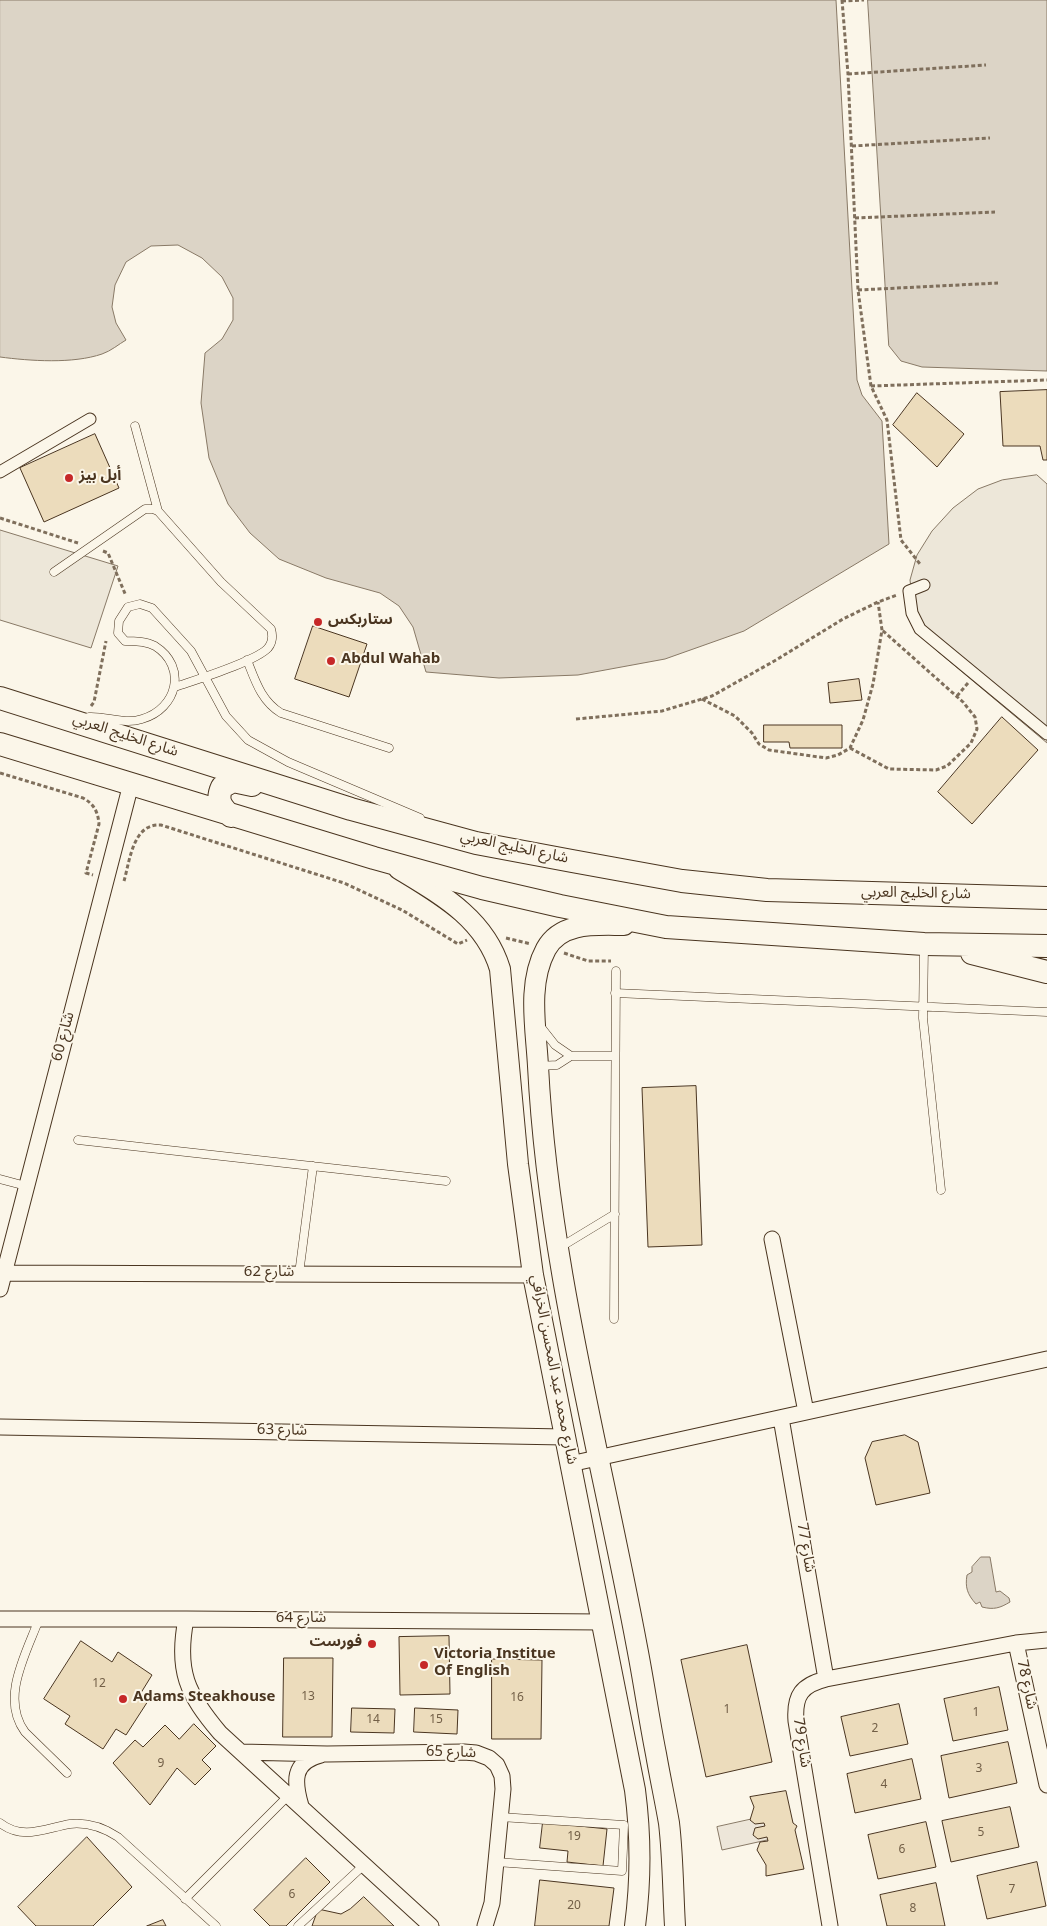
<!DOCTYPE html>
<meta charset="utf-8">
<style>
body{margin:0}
canvas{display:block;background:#fbf6e9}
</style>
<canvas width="1047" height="1926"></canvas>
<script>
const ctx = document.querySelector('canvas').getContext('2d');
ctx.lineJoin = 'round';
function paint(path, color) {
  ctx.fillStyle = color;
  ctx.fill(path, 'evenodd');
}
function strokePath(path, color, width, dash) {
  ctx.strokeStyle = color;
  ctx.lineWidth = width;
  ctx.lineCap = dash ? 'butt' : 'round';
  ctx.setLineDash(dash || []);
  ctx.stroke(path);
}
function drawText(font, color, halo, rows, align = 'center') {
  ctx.font = font + ' Georgia,"Noto Sans Arabic",serif';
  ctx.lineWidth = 4;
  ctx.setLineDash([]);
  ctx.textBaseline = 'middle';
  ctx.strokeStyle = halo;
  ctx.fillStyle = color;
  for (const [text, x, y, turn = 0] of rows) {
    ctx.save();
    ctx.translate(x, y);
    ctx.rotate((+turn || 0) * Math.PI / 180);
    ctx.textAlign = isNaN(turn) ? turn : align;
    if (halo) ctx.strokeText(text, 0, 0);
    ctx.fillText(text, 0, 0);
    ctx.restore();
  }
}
const green = new Path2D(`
 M771 1815 776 1838 722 1850 717 1827Z`);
const parking = new Path2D(`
 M1037 475 1047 484V743L936 650 913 605 910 580 917 555 932 531 953 508 978 489 1002 480Z
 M0 530 118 566 91 648 0 620Z`);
const water = new Path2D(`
 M0 0H836L857 380 862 395 882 421 889 544 744 631 665 659 578 675 499 678 426 672 413 627 399 606 380 593 326 578 279 559 250 533 228 504 209 458 201 403 205 353 222 339 233 320V298L222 277 202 258 178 245 151 246 126 262 115 285 112 307 116 323 126 340C119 344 111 351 102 354 73 364 30 361 0 357Z
 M868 0H1047V371L922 367 901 361 889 346Z
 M981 1557H990L996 1592 1000 1591 1009 1598 1010 1602C1000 1608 994 1610 982 1607L980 1602 976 1604C967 1594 965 1587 967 1575L972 1572V1567Z`);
const building = new Path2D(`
 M1047 390V460H1043L1040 446H1003L1000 392Z
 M917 393 964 434 937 467 893 425Z
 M95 434 119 488 44 522 20 468Z
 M313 626 367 644 349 697 295 679Z
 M859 679 862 700 830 703 828 683Z
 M1002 717 1038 750 972 824 938 792Z
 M764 725H842V748H790L789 742H764Z
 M696 1086 702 1245 648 1247 642 1088Z
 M905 1435 918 1442 930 1493 876 1505 865 1458 872 1442Z
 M449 1636 450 1694 400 1695 399 1637Z
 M81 1641 112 1662 118 1652 152 1675 139 1696 148 1701 126 1735 116 1729 103 1749 65 1724 70 1716 44 1699Z
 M747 1645 772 1762 706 1777 681 1660Z
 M284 1658H333L332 1737H283Z
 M492 1659 542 1660 541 1739H492Z
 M999 1687 1008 1730 953 1741 944 1699Z
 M899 1704 908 1744 850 1756 841 1717Z
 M352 1708 395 1709 394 1733 351 1732Z
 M415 1708 458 1710 457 1734 414 1732Z
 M194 1724 216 1746 202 1760 211 1769 195 1785 177 1768 150 1805 113 1763 135 1740 143 1747 165 1725 179 1739Z
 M1008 1742 1017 1783 949 1798 941 1756Z
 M912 1759 921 1799 855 1813 847 1774Z
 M786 1791 793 1823 797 1826 795 1830 804 1869 766 1876V1865L757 1850 760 1842 768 1841 767 1837 758 1839 753 1835 755 1828 765 1826 764 1823 755 1824 750 1820 754 1807 750 1797Z
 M1010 1807 1019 1847 951 1862 942 1821Z
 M543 1822 607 1829 603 1866 567 1862 568 1851 540 1848Z
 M926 1822 936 1867 878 1879 868 1835Z
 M87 1837 132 1887 93 1926H36L18 1907Z
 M306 1858 330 1882 286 1926H270L254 1910Z
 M1037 1862 1046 1906 987 1919 977 1876Z
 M540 1880 614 1888 609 1926H535Z
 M936 1883 945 1926H887L880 1895Z
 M364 1897 394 1926H312L318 1909 341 1914 350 1909Z
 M163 1920 166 1926H147Z`);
const path = new Path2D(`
 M842 0 848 74 858 290 871 386 887 420 901 540 920 564
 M842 1 864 0
 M848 74 986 65
 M852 146 990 138
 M855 218 995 212
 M858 290 998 283
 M871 386 1047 380
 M0 518 78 543
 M103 551 108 553 126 596
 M957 696 968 683
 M702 699 735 716 752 733 759 744 769 750 826 758 838 755 850 748 863 720 873 684 882 630 878 602
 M91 706 94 702 106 641
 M576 719 662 711 712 696 776 660 843 619 878 602 897 595
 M850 748 889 769 936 770 947 766 971 743 977 729 975 717 963 702 882 630
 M0 773 83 798C94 804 98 812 99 824L86 873 93 875
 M124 881C130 860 133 823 161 825L344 883 402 910 458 944 467 940
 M506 938 531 944
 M564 953 588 961H611`);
const service = new Path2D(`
 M135 426 158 511
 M54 572 145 509H153L158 511 221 582 271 629C273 636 273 642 268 648 255 662 195 680 175 687
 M247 660C255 680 261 701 281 713L389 748
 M89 717C107 716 124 725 142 719 177 709 188 667 155 646 146 641 134 641 125 641L118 633 119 621 128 607 140 604 152 608 191 651 226 716 248 740 288 762 420 818
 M924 946 923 1018 941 1190
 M615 993 1047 1012
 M540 1026 555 1045 571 1056H615
 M539 1066 557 1065 571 1056
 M78 1140 446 1181
 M0 1179 26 1186
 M559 1248 615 1214
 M299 1274 313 1166
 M614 1319 616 971
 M39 1619C26 1654 0 1698 25 1732L67 1773
 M0 1823C23 1841 46 1828 70 1824 88 1822 104 1828 118 1837L216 1926
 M496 1862 622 1871 624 1825 500 1817
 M185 1899 289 1795
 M298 1926 364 1865`);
const pedestrian = new Path2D(`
 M0 472 90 419
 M924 585 909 591 912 613 920 629 1047 734`);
const minor = new Path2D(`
 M772 1239 806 1412
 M4 1273 533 1275
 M0 1289 131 784
 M781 1418 826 1679
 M0 1427 565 1437
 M570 1464 1047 1359
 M0 1619H186L603 1622
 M186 1619C176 1671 187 1694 220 1733L431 1926
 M1016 1643 1047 1785
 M241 1752 327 1754 464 1752 476 1753 489 1758 497 1765 502 1776 503 1789 492 1903 485 1926
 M301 1806C294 1782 292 1762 321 1755
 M830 1926 796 1721C794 1695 802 1685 826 1679L1016 1643 1047 1640`);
const secondary = new Path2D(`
 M399 869C442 895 485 919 500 969L518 1164 533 1275 635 1790C641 1836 641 1881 635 1926
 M624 925C597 925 561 921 546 949 527 984 536 1028 538 1066 548 1263 601 1454 637 1647 644 1683 649 1719 656 1754 660 1777 665 1800 669 1823 673 1857 673 1892 675 1926`);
const primary = new Path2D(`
 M0 698 351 809 476 843 572 861 682 881 767 890 1047 898
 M0 744 374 858 482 888 560 906 666 927 924 944 1047 946
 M231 816C221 807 216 800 222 787L233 781 252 785
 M972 953 1047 972`);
const markers = [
 [69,478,5,"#c62828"],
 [318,622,5,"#c62828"],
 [331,661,5,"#c62828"],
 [372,1644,5,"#c62828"],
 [424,1665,5,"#c62828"],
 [123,1699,5,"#c62828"]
];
const numberNames = [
 ["12",99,1685],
 ["13",308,1698],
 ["16",517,1699],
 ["1",727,1711],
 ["1",976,1714],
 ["14",373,1721],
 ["15",436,1721],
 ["2",875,1730],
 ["9",161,1765],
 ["3",979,1770],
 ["4",884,1786],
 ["5",981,1834],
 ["19",574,1838],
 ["6",902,1851],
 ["7",1012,1891],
 ["6",292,1896],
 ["20",574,1907],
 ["8",913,1910]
];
const poiNames = [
 ["أبل بيز",79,478],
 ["ستاربكس",328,622],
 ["Abdul Wahab",341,661],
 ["فورست",362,1644,"right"],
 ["Victoria Institue",434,1656],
 ["Of English",434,1673],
 ["Adams Steakhouse",133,1699]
];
const streetNames = [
 ["شارع الخليج العربي",125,737,18],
 ["شارع الخليج العربي",514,849,12],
 ["شارع الخليج العربي",916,895,1],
 ["شارع 60",65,1037,-75],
 ["شارع 62",269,1274],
 ["شارع محمد عبد المحسن الخرافي",552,1370,79],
 ["شارع 63",282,1432,1],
 ["شارع 77",804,1548,80],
 ["شارع 64",301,1620],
 ["شارع 78",1025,1685,78],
 ["شارع 79",800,1743,81],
 ["شارع 65",451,1754,2]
];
paint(green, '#ede6d9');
strokePath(green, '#887966', 1);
paint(parking, '#ede7d9');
strokePath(parking, '#887966', 1);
paint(water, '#dcd4c6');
strokePath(water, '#887966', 1);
paint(building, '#ecdcbc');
strokePath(building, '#4a3520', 1);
strokePath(service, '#4a3520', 9);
strokePath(pedestrian, '#4a3520', 13);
strokePath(minor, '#4a3520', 17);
strokePath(secondary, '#4a3520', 22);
strokePath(primary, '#4a3520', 24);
strokePath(path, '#7f6f5c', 3, [4, 2.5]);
strokePath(service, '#fbf6e9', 8);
strokePath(pedestrian, '#fbf6e9', 11);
strokePath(minor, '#fbf6e9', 15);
strokePath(secondary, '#fbf6e9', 20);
strokePath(primary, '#fbf6e9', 22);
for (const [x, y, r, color] of markers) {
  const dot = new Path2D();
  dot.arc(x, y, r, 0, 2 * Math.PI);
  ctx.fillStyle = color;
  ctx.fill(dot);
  strokePath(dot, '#fbf6e9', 2);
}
drawText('12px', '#725f47', null, numberNames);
drawText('bold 15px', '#4a3520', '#fbf6e9', poiNames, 'left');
drawText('15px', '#4a3520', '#fbf6e9', streetNames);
</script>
